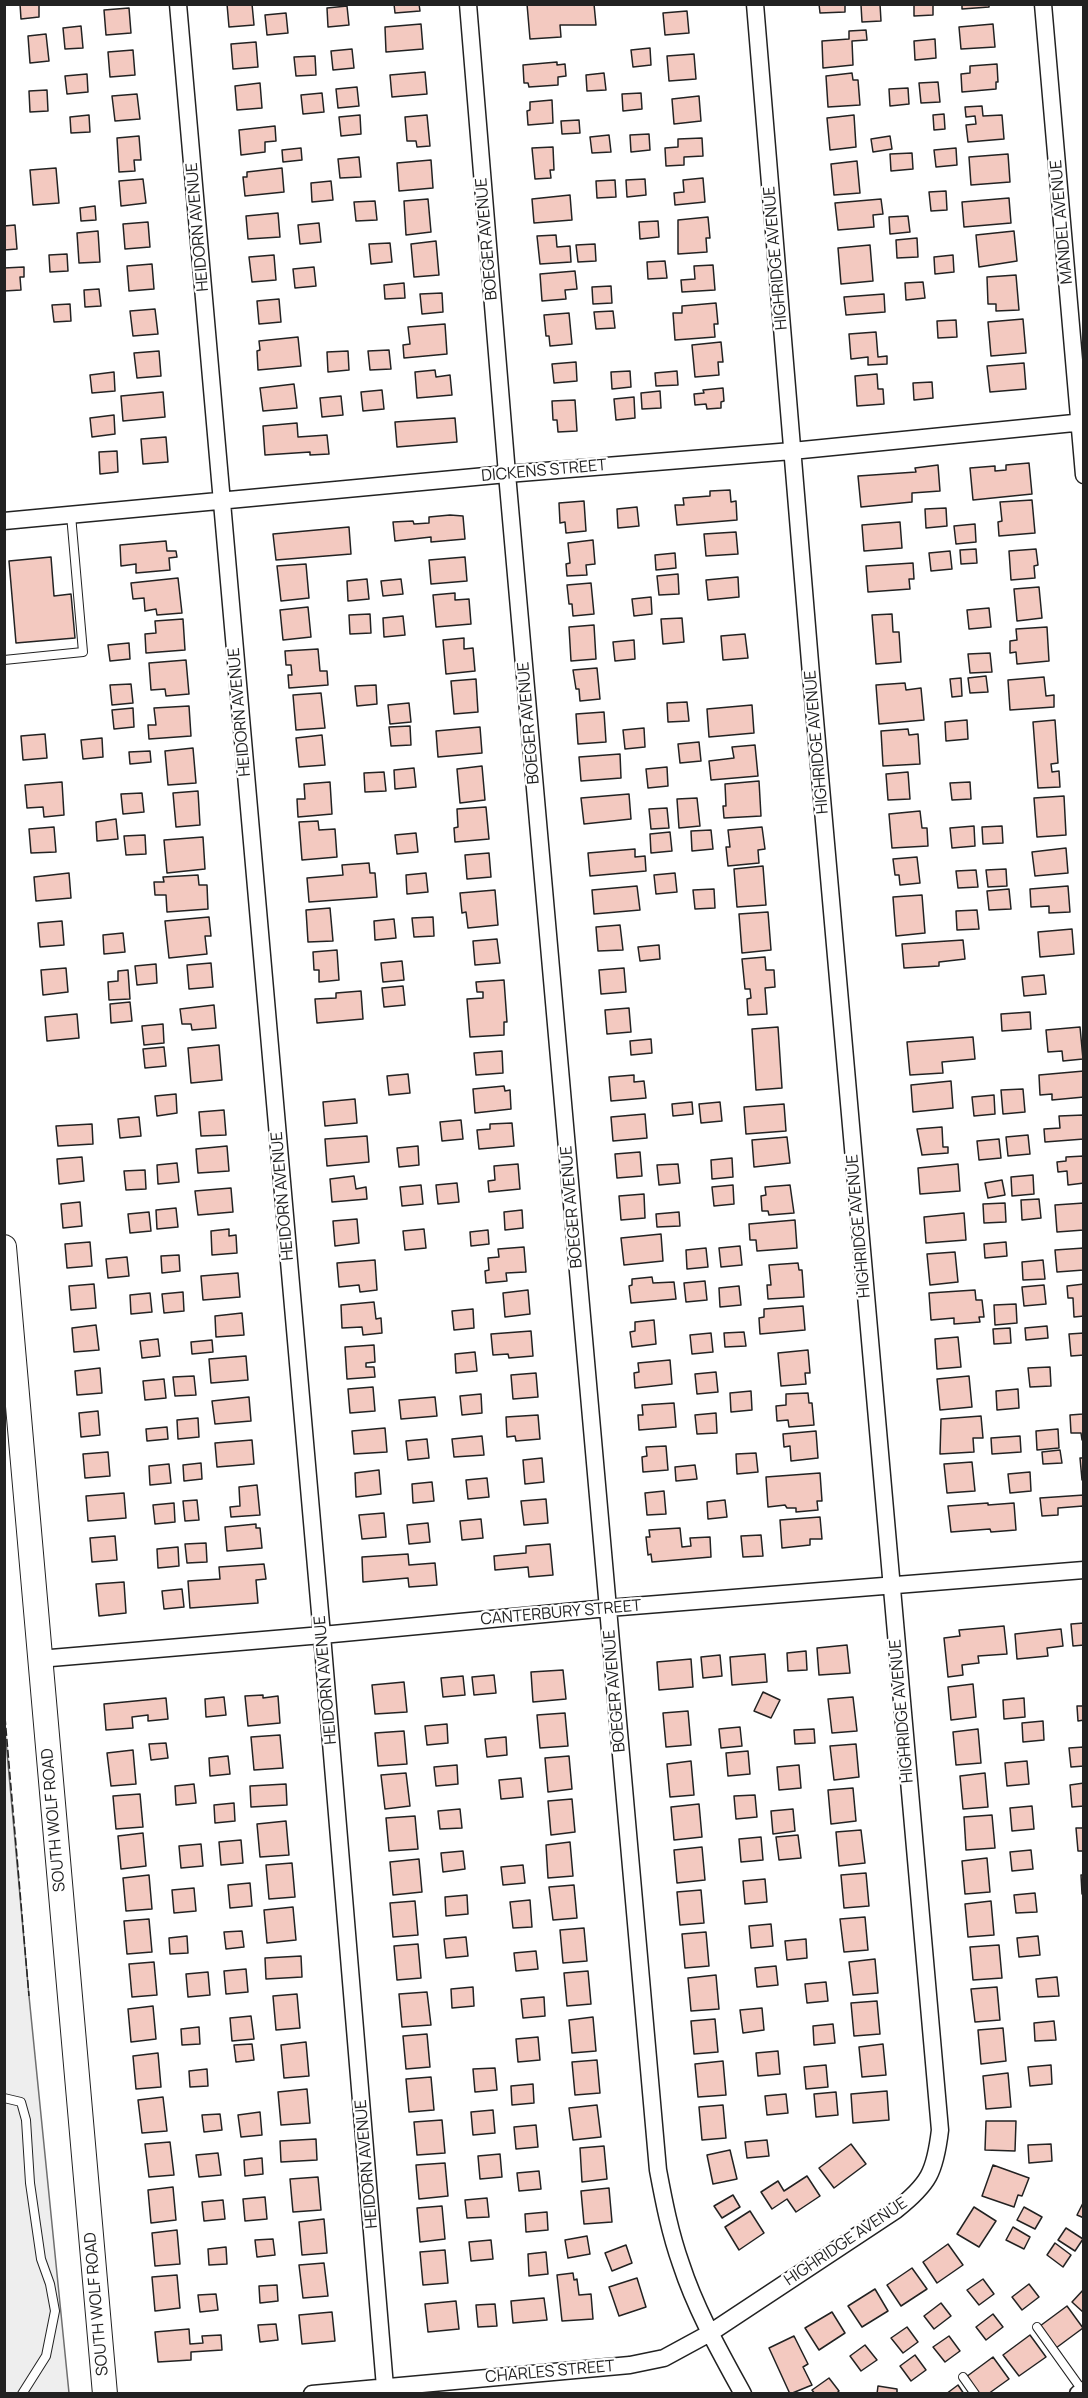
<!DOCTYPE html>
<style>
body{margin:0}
#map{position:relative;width:1088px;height:2398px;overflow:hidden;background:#fff;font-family:Manrope,sans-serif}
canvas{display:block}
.frame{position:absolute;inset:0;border:6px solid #222;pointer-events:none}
</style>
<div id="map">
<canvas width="1088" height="2398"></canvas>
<div class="frame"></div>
</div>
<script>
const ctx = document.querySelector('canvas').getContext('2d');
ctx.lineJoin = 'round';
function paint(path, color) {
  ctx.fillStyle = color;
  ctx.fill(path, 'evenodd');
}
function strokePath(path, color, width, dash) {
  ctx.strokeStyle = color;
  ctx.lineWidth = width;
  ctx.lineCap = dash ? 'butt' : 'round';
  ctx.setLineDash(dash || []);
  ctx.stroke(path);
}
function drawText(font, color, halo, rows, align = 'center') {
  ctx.font = font + ' Manrope,sans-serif';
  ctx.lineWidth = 4.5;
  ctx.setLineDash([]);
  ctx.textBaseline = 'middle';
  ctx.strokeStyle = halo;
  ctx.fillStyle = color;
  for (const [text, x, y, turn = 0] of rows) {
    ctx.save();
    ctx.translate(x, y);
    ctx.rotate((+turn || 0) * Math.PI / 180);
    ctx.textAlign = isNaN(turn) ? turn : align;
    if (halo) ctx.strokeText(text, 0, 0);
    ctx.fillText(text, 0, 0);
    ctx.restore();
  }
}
const green = new Path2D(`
 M4 1719 29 1996 69 2393H5Z`);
const building = new Path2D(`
 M20 4H39V17L21 19Z
 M227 4H252L254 25 229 27Z
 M394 4H419L420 11 395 13Z
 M527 4H594L596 25H560L561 37 530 39Z
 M819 4H845V12L820 13Z
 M880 4 881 21 862 22 861 5Z
 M914 4H933V15L914 16Z
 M962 4H989V7L962 9Z
 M347 6 349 25 328 27 327 8Z
 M129 8 131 33 106 35 104 10Z
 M687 11 689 33 665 35 663 13Z
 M286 13 288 33 267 35 265 15Z
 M421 24 423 49 386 52 385 27Z
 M993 24 995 47 961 49 959 27Z
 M81 26 83 48 65 49 63 28Z
 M866 30 867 40 852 41 853 65 823 68 822 41 849 39V31Z
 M46 34 49 61 30 63 28 36Z
 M935 39 936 58 915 60 914 41Z
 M256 42 258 67 233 69 231 44Z
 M650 48 651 65 633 67 631 50Z
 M352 49 354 68 333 70 331 51Z
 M133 50 135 75 110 77 108 52Z
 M694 54 696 79 669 81 667 56Z
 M315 56 316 75 296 76 294 57Z
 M557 62V65L565 64 566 76 558 77V85L529 87 528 83H524L523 65Z
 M997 64 998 82H996V89L962 92 961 74 970 73V66Z
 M425 72 427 94 392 97 390 75Z
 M604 73 606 90 587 91 586 75Z
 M852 73 853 80H858L860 105 828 107 826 76Z
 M87 74 88 92 67 94 65 76Z
 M938 82 940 102 921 103 919 83Z
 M260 83 262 108 237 110 235 86Z
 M357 87 359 106 338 108 336 89Z
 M908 88 909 104 890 106 889 89Z
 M47 90 48 111 30 112 29 91Z
 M322 93 324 112 303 114 301 95Z
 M641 93 642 109 623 111 622 94Z
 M137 94 140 119 115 121 112 96Z
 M699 96 701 121 674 124 672 99Z
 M552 100 553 123 528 125 527 111 530 110V102Z
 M982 106 983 116 1002 115 1004 139 968 142 966 125 976 124 975 116 966 117 965 107Z
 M944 114 945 129 934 130 933 115Z
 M89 115 90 132 71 133 70 117Z
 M360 115 361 134 341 136 339 117Z
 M427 115 430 146 417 147 416 141H407L405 117Z
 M854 115 856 147 830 150 827 118Z
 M579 120 580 133 562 134 561 121Z
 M275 126 276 141 265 142V152L241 155 239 130Z
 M649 134 650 150 631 152 630 135Z
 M609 135 611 152 592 153 590 137Z
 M139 136 141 160H134L135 171 119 172 117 138Z
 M890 136 892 149 873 152 871 139Z
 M702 138 703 156 684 157V165L666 166 665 148 678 147V139Z
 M553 147 554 170H550L551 178 535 179 532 148Z
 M301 148 302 160 283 162 282 150Z
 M956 148 957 165 936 167 934 150Z
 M912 153 913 169 891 171 890 154Z
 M1008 154 1010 182 971 185 969 157Z
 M359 157 361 177 340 178 338 159Z
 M431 160 433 188 399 191 397 163Z
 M857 161 860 193 834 195 831 164Z
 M56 168 59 203 33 205 30 170Z
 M282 168 284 192 245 196 243 177H247V172Z
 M703 178 705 202 675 205 674 193 684 192 683 180Z
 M143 179 146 203 121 206 119 181Z
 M645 179 646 195 627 197 626 180Z
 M615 180 616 197 597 198 596 181Z
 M331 181 333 200 312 202 311 183Z
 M946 191 947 210 931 211 929 192Z
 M570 195 572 220 534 223 532 199Z
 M1009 198 1011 223 964 227 962 202Z
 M428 199 431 232 406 235 404 201Z
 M881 199 883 214 873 215 874 227 838 230 835 203Z
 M375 201 377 220 356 221 354 202Z
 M95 206 96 220 81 221 80 208Z
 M278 213 280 237 248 239 246 216Z
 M908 216 910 232 890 234 889 217Z
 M708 217 710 238H706L707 252 678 254V220Z
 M658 221 659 237 640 239 639 222Z
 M148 222 150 247 125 249 123 224Z
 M319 223 321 242 300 244 298 225Z
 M15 225 17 249 4 250V226Z
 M98 231 100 262 79 263 77 233Z
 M1014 231 1017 261 979 267 976 235Z
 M556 235 557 247 570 246 571 262 540 264 537 236Z
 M917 238 918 257 897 258 896 240Z
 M436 241 439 275 414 277 411 244Z
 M390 243 392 262 371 264 369 244Z
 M595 244 596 261 578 262 576 245Z
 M870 245 873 281 841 284 838 248Z
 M67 254 68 271 50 272 49 255Z
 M274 255 276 280 252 282 249 257Z
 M953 255 954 272 935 274 934 257Z
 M665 261 667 278 648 279 647 262Z
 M152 264 154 289 129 291 127 266Z
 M713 265 715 290 682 292 681 280 695 279 694 266Z
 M24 267V277H20L21 290 4 291V268Z
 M314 267 316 286 295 288 293 269Z
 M575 271 577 289 565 290 566 299 542 301 540 274Z
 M1016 275 1019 310 996 311V304H988L987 277Z
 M923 282 925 298 906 300 905 283Z
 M404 283 405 298 385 299 384 285Z
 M611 286 612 303 593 304 592 287Z
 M99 289 101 306 85 307 84 290Z
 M442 293 443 312 422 314 420 294Z
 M884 294 885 312 846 315 844 297Z
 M279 299 281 322 259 324 257 301Z
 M716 303 718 324H714L715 337 675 340 673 313H682V306Z
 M70 304 71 321 54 322 52 305Z
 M155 309 158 334 133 336 130 311Z
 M613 311 615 328 596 329 594 312Z
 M569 313 572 344 550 346 549 336H546L544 315Z
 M1023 319 1026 353 991 356 988 322Z
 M956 320 957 337 938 338 937 321Z
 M445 324 447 354 404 358 403 345 410 344 408 327Z
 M876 332 878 357 887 356V364L868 365V357L851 359 849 334Z
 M298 337 301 366 258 370 257 351 260 350 259 341Z
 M721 342 723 362H718L719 375 695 377 692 345Z
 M389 350 391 369 370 370 368 351Z
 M159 351 161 376 137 378 134 353Z
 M348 351 349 370 328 372 327 352Z
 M576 362 577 381 554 383 552 364Z
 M1024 363 1026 389 990 392 987 366Z
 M435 370 436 377 450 375 452 395 417 398 415 372Z
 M630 371 631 387 612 389 611 372Z
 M677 371 678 385 656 386 655 373Z
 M114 372 115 391 92 393 90 375Z
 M877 374 878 389H883L884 404 857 406 855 376Z
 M932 382 933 398 914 400 913 383Z
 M294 384 297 408 263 411 260 388Z
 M723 388 724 401 721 402V408L707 409 706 404 695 405 694 394 704 393 703 390Z
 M382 390 384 409 363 411 361 392Z
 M660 391 661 408 642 409 641 393Z
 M163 392 165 417 123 421 121 396Z
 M341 396 343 415 322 417 320 398Z
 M634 397 635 418 616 420 614 399Z
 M575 400 577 431 558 432 557 420H553L552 401Z
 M114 415 115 434 92 437 90 418Z
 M455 418 457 442 397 447 395 422Z
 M297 423 298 437 327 435 329 454 310 455V452L265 455 263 426Z
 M166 437 168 462 143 464 141 439Z
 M117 451 118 472 100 474 99 452Z
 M1029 463 1032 494 973 500 970 468 995 466V471L1006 470V465Z
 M938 465 940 491 912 493V502L861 507 858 476 916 472 915 468Z
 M730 490 731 502 736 501 737 520 677 525 675 505H684L683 498 710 496V491Z
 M1032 500 1035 533 999 536 998 522 1002 521 1000 502Z
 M584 501 586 531 566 533 565 522 560 523 559 503Z
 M637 507 639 526 618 528 617 509Z
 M946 508 947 526 926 528 925 509Z
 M450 515 463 516 465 539 431 542V537L395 541 393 522 413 521 414 524 429 523V517Z
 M900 522 902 548 864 551 862 525Z
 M975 524 976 542 956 544 954 526Z
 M349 527 351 554 276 560 273 534Z
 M736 532 738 554 706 556 704 534Z
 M593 540 595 564 586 565 587 575 567 576 566 564 570 563 568 543Z
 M166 541 167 551H176L177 557 169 558 170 570 136 573V564L121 566 120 545Z
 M976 549 977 563 961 564 960 550Z
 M1036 549 1038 565 1034 566 1035 578 1011 580 1009 551Z
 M950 551 952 569 931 571 929 553Z
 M675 553 676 568 656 570 655 555Z
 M51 557 54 596 71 594 75 638 16 643 9 561Z
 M465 557 467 581 431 584 429 560Z
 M913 563 914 579H909L910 589 868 592 866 566Z
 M306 564 309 598 281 601 277 566Z
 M678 574 679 594 659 595 657 576Z
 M738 577 739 597 708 600 706 580Z
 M178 578 182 613 157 615 156 609 145 611 144 598 133 599 131 583Z
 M367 579 369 599 348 601 347 581Z
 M401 579 403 594 383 596 381 581Z
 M591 583 594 614 573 616 572 604H569L567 585Z
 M1039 587 1042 618 1017 621 1014 589Z
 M455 593V600L469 599 471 624 436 627 433 595Z
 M651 597 652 614 634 616 632 599Z
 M308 607 311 637 283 640 280 610Z
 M989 608 991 627 969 629 967 610Z
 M370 614 371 633 350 634 349 615Z
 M892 614 893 632H899L901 662 876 664 872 615Z
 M403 616 405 635 384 637 383 618Z
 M682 618 684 642 663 644 661 619Z
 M183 619 185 650 146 653 145 634 156 633 155 621Z
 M594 625 596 659 571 661 569 627Z
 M1047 627 1049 661 1017 664 1016 652 1010 653V641L1017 640 1016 629Z
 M745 634 748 658 723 660 721 636Z
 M464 638V649L473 648 475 671 446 674 443 640Z
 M634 640 635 659 615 661 613 642Z
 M129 643 130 659 110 661 108 645Z
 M318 649 320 671H327L328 685 289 688 288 675H292L291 665H286L285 651Z
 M990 653 992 672 970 673 968 654Z
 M186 660 189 694 166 696 165 689 151 690 149 663Z
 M597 668 600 699 580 701 579 689H576L573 670Z
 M986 676 988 692 970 693 968 678Z
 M1044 677 1046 696 1054 695V707L1010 710 1008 680Z
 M961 678 962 696 952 697 950 679Z
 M476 679 478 712 454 714 451 681Z
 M905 683 906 690 921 688 924 720 879 724 876 685Z
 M131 684 133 703 112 705 110 685Z
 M376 685 377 704 357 706 355 686Z
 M321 693 325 728 296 730 293 695Z
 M687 702 689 721 668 722 667 703Z
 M409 703 411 722 390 724 388 705Z
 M752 705 754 733 709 737 707 709Z
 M189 706 191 736 149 739 148 725H156L154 708Z
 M133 708 134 727 114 729 112 710Z
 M604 712 606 742 578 744 576 714Z
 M967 720 968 739 946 741 945 722Z
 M1055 720 1058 763 1051 764 1052 772 1059 771 1060 787 1038 788 1033 722Z
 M410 726 411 745 391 746 389 727Z
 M480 727 482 753 438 757 436 731Z
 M644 728 645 747 625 749 623 730Z
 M908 729 909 735 918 734 920 764 883 766 881 731Z
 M45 734 47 758 23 760 21 736Z
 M322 735 325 765 299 767 296 738Z
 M102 738 103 757 83 759 81 740Z
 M699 742 701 761 680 763 678 744Z
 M755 745 758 776 711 780 709 761 734 758 732 747Z
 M193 748 196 783 168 785 165 751Z
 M150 751 151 762 130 764 129 752Z
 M620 754 621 778 581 781 579 757Z
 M482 766 485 800 460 803 457 769Z
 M667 767 668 786 648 788 646 769Z
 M414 768 416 787 395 789 394 770Z
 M384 772 386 791 365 792 364 773Z
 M908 772 910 799 888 800 886 774Z
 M759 781 761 816 724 818 723 806H726L725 784Z
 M62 782 64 815 44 817 43 807 27 808 25 785Z
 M330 782 332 814 298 817 297 799H305L304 784Z
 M970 782 971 799 952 800 950 783Z
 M198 791 200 825 176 827 173 793Z
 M142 793 144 812 123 814 121 794Z
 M629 794 631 819 584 824 581 798Z
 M1064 796 1066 835 1037 837 1034 798Z
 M697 798 700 826 679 828 677 799Z
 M486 807 489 839 455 842 454 828 458 827 457 809Z
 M667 808 669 828 651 829 649 809Z
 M920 811 922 828H927L928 846 892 848 889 814Z
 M116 819 118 839 97 841 96 822Z
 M318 821 319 830 335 829 337 857 302 860 299 822Z
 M974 826 975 846 952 848 950 828Z
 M1002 826 1003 843 983 844 982 827Z
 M54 827 56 852 31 853 29 829Z
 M762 827 765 849 758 850 759 863 728 866 726 847H730L728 830Z
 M711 830 713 849 692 851 691 831Z
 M670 832 672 851 651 853 650 834Z
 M416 833 418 852 397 854 395 835Z
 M145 835 146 854 126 855 124 836Z
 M203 837 205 869 167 873 164 840Z
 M1066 848 1068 873 1035 876 1032 852Z
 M635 849V857L645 856 646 871 590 876 588 853Z
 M489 853 491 877 467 879 465 855Z
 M917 857 920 883 900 885 899 875H895L893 859Z
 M369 863 370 873H375L377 897 309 902 307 878 343 875 342 865Z
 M763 866 766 905 737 907 734 869Z
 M1006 869 1007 886 988 887 986 870Z
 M976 870 978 887 958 888 956 871Z
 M69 873 71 898 36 901 34 877Z
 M426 873 428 892 407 894 406 875Z
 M675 873 677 892 656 894 654 875Z
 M198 875 199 885H207L208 909 167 912 166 895H155L154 882H164L163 877Z
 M637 886 640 910 594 914 592 890Z
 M1068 886 1070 912 1049 913V906L1031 907 1030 889Z
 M714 889 715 908 695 909 693 890Z
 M1009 889 1011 909 989 910 987 891Z
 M495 890 498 925 468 928 466 912 462 913 460 893Z
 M922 895 925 933 896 936 893 897Z
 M330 908 333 941 308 942 306 910Z
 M977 910 979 929 957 930 956 911Z
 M768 912 771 950 742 953 739 914Z
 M209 917 211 936H205L207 954 169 958 165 921Z
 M433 917 434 936 414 937 412 918Z
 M394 919 396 938 375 940 374 921Z
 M62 921 64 945 40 947 38 923Z
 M620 925 623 950 598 951 596 927Z
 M1072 929 1074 954 1040 957 1038 932Z
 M123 933 125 952 104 954 103 935Z
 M497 939 500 963 475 965 473 941Z
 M963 940 965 959 939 962V966L904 968 902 944Z
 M659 945 660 959 640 961 638 947Z
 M337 950 339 980 319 982V970H314L313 952Z
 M765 957 766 970H774L775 987 765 988 767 1014 748 1015 747 999 751 998 750 989H745L742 959Z
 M402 961 404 980 383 982 381 963Z
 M211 963 213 987 189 989 187 965Z
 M156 964 157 983 137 985 135 966Z
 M66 968 68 992 43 995 41 970Z
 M624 968 626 992 601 994 599 970Z
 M128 970 130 999 109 1000 108 982 118 981V971Z
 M1044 975 1046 994 1024 996 1022 977Z
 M504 980 507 1022H504V1035L470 1037 467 999 483 998V992H477L476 982Z
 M403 986 405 1005 384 1007 382 988Z
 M361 991 363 1019 317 1023 315 999 336 998V993Z
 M130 1002 132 1021 111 1023 110 1004Z
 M214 1005 216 1028 192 1030 191 1024H182L180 1009Z
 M629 1008 631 1032 607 1034 605 1010Z
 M1030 1012 1031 1029 1002 1031 1001 1014Z
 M77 1014 79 1038 47 1041 45 1017Z
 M163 1024 164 1043 144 1045 142 1026Z
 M778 1027 782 1088 756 1090 752 1029Z
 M1080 1027 1083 1059 1063 1061 1062 1051 1048 1052 1046 1030Z
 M973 1037 975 1059 942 1062 943 1073 910 1075 907 1042Z
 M651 1039 652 1053 631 1055 630 1041Z
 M219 1045 222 1080 191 1083 188 1048Z
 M164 1047 166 1066 145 1068 143 1049Z
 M502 1051 503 1073 476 1075 474 1053Z
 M1084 1071V1097L1052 1100V1094L1040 1095 1039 1075Z
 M408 1074 410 1093 389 1095 387 1076Z
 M634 1075V1082L644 1081 646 1098 611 1101 609 1077Z
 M951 1081 953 1108 913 1112 911 1085Z
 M504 1086 505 1091 510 1090 511 1109 475 1113 473 1089Z
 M1023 1089 1025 1112 1003 1114 1001 1090Z
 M176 1094 177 1113 157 1116 155 1096Z
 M994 1095 995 1114 974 1116 972 1097Z
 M355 1099 357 1123 325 1126 323 1102Z
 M692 1102 693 1114 673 1116 672 1104Z
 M720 1102 722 1121 701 1123 699 1104Z
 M784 1104 786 1131 746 1134 744 1107Z
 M224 1110 226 1135 201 1136 199 1112Z
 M645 1114 647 1138 613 1141 611 1117Z
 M1084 1115V1139L1045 1142 1044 1129 1060 1128 1059 1116Z
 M139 1117 141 1136 120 1138 118 1119Z
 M461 1120 463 1139 442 1141 440 1122Z
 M512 1123 514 1146 479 1149 477 1130 490 1129V1124Z
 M92 1124 93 1144 58 1146 56 1126Z
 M942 1127 943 1147H948V1153L922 1155 917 1129Z
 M1028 1135 1030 1154 1008 1156 1006 1137Z
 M367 1136 369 1162 327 1166 325 1139Z
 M787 1137 790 1163 754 1167 752 1140Z
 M999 1139 1001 1158 979 1160 977 1141Z
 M227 1146 229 1171 198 1173 196 1149Z
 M418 1146 419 1165 399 1167 397 1148Z
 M640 1152 642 1176 617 1178 615 1154Z
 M1084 1156V1183L1068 1185 1067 1171 1058 1172 1057 1162 1066 1161V1157Z
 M82 1157 84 1181 59 1184 57 1159Z
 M732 1158 733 1177 712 1179 711 1160Z
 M177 1163 179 1182 158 1184 157 1165Z
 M518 1164 520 1189 489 1192 488 1181 495 1180 494 1166Z
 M678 1164 680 1183 659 1185 657 1165Z
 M958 1164 960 1191 920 1194 918 1168Z
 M145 1170 146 1189 126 1190 124 1171Z
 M1033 1175 1034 1194 1012 1196 1011 1177Z
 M354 1176 356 1189 366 1187 367 1199 332 1202 330 1179Z
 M1002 1180 1005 1195 988 1198 985 1183Z
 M457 1183 459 1202 438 1204 436 1185Z
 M421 1185 423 1204 402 1206 400 1187Z
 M733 1185 734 1204 714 1206 712 1187Z
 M790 1185 794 1213 769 1215 768 1211H762L761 1196 766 1195 765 1187Z
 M231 1188 233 1212 198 1215 195 1191Z
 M644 1194 645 1218 621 1220 619 1196Z
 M1039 1199 1041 1218 1022 1220 1021 1200Z
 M80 1202 82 1226 63 1228 61 1204Z
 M1005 1203 1006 1222 984 1223 983 1204Z
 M1084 1203V1230L1057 1232 1055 1205Z
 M176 1208 178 1227 157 1229 156 1210Z
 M522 1210 523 1228 505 1230 504 1212Z
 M149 1212 151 1231 130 1233 128 1214Z
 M679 1212 680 1226 657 1227 656 1214Z
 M964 1213 966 1240 926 1243 924 1217Z
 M357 1219 359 1243 335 1246 333 1221Z
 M795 1220 797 1248 757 1251 756 1240H750L749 1224Z
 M229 1229V1236L236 1235 237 1253 212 1255 211 1231Z
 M424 1229 426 1248 405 1250 403 1231Z
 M488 1230 489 1244 471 1246 470 1232Z
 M661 1234 663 1261 624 1265 621 1238Z
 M90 1242 92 1266 67 1268 65 1244Z
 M1006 1242 1007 1256 985 1258 984 1244Z
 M740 1246 742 1265 721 1267 719 1248Z
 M524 1247 526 1272 506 1273 507 1281 486 1283 485 1271 489 1270 488 1258 499 1257 498 1249Z
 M706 1248 708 1267 687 1269 686 1250Z
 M1084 1248V1270L1057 1272 1055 1250Z
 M955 1252 958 1282 930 1285 927 1254Z
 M179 1255 180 1271 162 1273 161 1256Z
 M127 1257 129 1276 108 1278 106 1259Z
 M375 1260 377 1290 360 1292 359 1285 339 1287 337 1263Z
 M1043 1260 1045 1279 1023 1280 1022 1262Z
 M798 1263 799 1270H802L804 1297 768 1299 767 1285H771L769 1265Z
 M238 1273 240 1297 203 1300 201 1276Z
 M652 1277 653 1283 674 1282 676 1299 631 1303 629 1286 632 1285V1279Z
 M705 1281 707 1300 686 1302 684 1283Z
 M94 1284 96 1308 71 1310 69 1286Z
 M1084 1284V1316L1074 1317 1073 1298H1068L1067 1286Z
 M1044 1285 1046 1304 1024 1306 1022 1287Z
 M739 1286 741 1305 720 1307 719 1288Z
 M528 1290 530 1314 505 1317 503 1293Z
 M975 1290 976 1300H982L984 1317H979L980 1322 954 1324V1318L931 1320 929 1293Z
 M183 1292 184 1311 164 1313 162 1294Z
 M150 1293 152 1312 131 1314 130 1295Z
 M374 1302 376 1319 381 1318 382 1333 363 1335 362 1327 342 1328 341 1305Z
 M1016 1304 1017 1323 995 1325 994 1305Z
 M803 1306 805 1330 760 1334 759 1318 764 1317V1309Z
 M473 1309 474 1328 454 1330 452 1311Z
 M242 1313 244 1335 216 1337 215 1316Z
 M654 1320 656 1344 632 1347 630 1332 635 1331V1322Z
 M96 1325 99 1350 74 1352 72 1328Z
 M1047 1326 1048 1338 1026 1340 1025 1328Z
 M1010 1328 1011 1343 994 1344 993 1329Z
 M531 1331 533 1356 509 1358 508 1354 493 1355 491 1334Z
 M744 1332 746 1346 725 1347 724 1333Z
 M711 1333 713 1352 692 1354 690 1335Z
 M1084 1333V1355L1071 1356 1069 1334Z
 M958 1337 961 1367 937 1369 935 1339Z
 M158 1339 160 1356 142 1358 140 1341Z
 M212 1340 213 1352 192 1354 191 1342Z
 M374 1345 375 1362 366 1363V1367H374L375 1377 347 1379 345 1347Z
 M808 1350 810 1373H805L806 1384 781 1386 778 1353Z
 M475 1352 477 1371 456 1373 455 1354Z
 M246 1356 248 1380 211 1383 209 1359Z
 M670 1360 672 1384 635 1388 634 1373 639 1372 638 1363Z
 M1050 1367 1051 1386 1030 1387 1028 1368Z
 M100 1368 102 1393 77 1395 75 1371Z
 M716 1372 718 1392 697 1394 695 1374Z
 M536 1373 538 1397 513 1399 511 1375Z
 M194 1376 196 1395 175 1396 173 1377Z
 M969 1376 972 1407 940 1410 937 1379Z
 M164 1379 166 1398 145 1400 143 1381Z
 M373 1387 375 1411 350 1413 348 1389Z
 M1018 1389 1019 1408 997 1410 996 1391Z
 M751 1391 752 1410 731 1412 730 1393Z
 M808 1393 809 1403H812L814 1425 789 1427 788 1420 777 1421 776 1406 786 1405V1394Z
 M481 1394 482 1413 462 1415 460 1396Z
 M249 1397 251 1421 215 1424 212 1401Z
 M435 1397 437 1416 401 1419 399 1400Z
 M674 1403 676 1427 639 1430 638 1415H643L642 1405Z
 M1083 1409H1084V1440H1082L1081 1433H1071L1070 1415 1083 1414Z
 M98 1411 100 1435 81 1437 79 1413Z
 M716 1413 717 1433 697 1434 695 1415Z
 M538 1415 540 1439 516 1441 515 1436 507 1437 506 1417Z
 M981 1416 983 1438H973L974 1452 940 1454 941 1419Z
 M198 1418 199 1437 178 1439 177 1420Z
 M167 1427 168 1439 147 1441 146 1429Z
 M385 1428 387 1452 354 1454 352 1431Z
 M1058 1429 1059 1448 1037 1450 1036 1431Z
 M816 1431 818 1458 791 1461 790 1446 784 1447 783 1434Z
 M482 1436 484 1455 454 1457 452 1439Z
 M1020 1436 1021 1452 992 1454 991 1438Z
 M427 1439 429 1458 408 1460 406 1441Z
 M252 1440 254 1464 217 1467 215 1443Z
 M666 1446 668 1470 643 1472 642 1457 647 1456 646 1447Z
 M1060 1450 1062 1463 1043 1464 1042 1452Z
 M108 1452 110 1476 85 1478 83 1454Z
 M756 1453 758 1472 737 1474 736 1454Z
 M542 1458 544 1482 525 1484 523 1460Z
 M1080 1458H1084V1480H1082Z
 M972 1462 975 1491 947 1493 944 1464Z
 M201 1463 202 1479 184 1481 183 1465Z
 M169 1464 171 1483 150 1485 149 1466Z
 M695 1465 697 1479 676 1481 675 1467Z
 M379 1470 381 1494 356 1497 355 1473Z
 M1030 1472 1031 1491 1010 1493 1008 1474Z
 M820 1473 822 1501H817L818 1510 796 1512V1508H787L785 1505 768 1507 766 1477Z
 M487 1478 489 1497 468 1499 466 1480Z
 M432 1482 434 1501 413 1503 412 1484Z
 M257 1485 260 1515 231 1517 230 1507 240 1506 239 1487Z
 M664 1491 666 1514 647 1515 645 1493Z
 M124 1493 126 1518 88 1521 86 1496Z
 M1084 1495V1517L1083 1506 1058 1508V1515L1042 1516 1040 1498Z
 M546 1499 548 1523 524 1525 521 1501Z
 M197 1500 199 1520 185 1521 183 1501Z
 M725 1500 727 1517 708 1519 707 1502Z
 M174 1503 175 1522 155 1524 153 1505Z
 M988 1503V1505L1014 1503 1016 1530 991 1532 990 1529 951 1532 948 1506Z
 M384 1513 386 1537 362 1539 359 1515Z
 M820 1517 822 1539H810V1545L782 1548 780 1520Z
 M481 1519 483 1538 462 1540 460 1521Z
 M428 1523 430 1542 409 1544 407 1525Z
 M256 1524V1528H260L262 1548 227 1551 225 1527Z
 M680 1528 682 1547 691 1546 690 1538 710 1537 711 1557 652 1562 651 1554 648 1555 646 1537H650L649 1530Z
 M761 1535 763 1556 743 1557 741 1536Z
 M115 1536 117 1560 92 1562 90 1538Z
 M206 1543 207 1562 187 1563 185 1544Z
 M550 1544 553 1575 529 1577 528 1567 495 1570 494 1556 526 1553V1546Z
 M178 1547 179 1566 158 1568 157 1549Z
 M408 1554 409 1565 435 1563 437 1585 409 1587 408 1578 363 1582 362 1557Z
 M264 1564 266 1579 256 1580 258 1603 190 1608 188 1581 220 1579 219 1567Z
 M124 1582 126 1613 99 1616 96 1584Z
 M182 1589 184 1607 164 1609 162 1591Z
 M1084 1623V1645L1073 1646 1071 1624Z
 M1004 1626 1007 1654 978 1656 979 1663 962 1665 963 1675 948 1677 944 1638 960 1636 959 1630Z
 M1061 1629 1063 1646 1047 1648 1048 1656 1017 1659 1015 1634Z
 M847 1645 850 1673 819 1675 817 1648Z
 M806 1651 807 1670 788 1671 787 1653Z
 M765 1654 767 1682 732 1685 730 1657Z
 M720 1655 722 1676 703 1678 701 1657Z
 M691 1659 693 1687 659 1690 657 1662Z
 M563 1670 566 1699 533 1702 531 1672Z
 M494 1675 496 1693 474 1695 472 1677Z
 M463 1676 465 1695 443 1697 441 1678Z
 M404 1682 407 1712 375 1714 372 1685Z
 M973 1684 976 1717 951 1720 948 1687Z
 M763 1692 780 1700 771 1718 754 1711Z
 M263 1695V1698L278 1696 280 1723 248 1726 245 1696Z
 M224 1697 226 1715 206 1717 205 1699Z
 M853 1697 857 1731 832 1733 828 1699Z
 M166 1698 168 1719 148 1721V1715L132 1717 133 1728 106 1730 104 1704Z
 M1024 1698 1025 1717 1004 1719 1003 1700Z
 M1077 1706H1084V1720L1078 1721Z
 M688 1711 691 1745 666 1747 663 1713Z
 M565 1713 568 1746 540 1748 537 1715Z
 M1043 1721 1044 1740 1023 1742 1022 1723Z
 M447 1724 448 1743 427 1745 425 1726Z
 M740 1727 742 1746 721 1748 719 1729Z
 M814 1729 815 1743 795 1744 794 1730Z
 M978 1729 981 1763 956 1765 953 1732Z
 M404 1731 407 1764 378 1766 375 1733Z
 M280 1735 283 1768 254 1770 251 1737Z
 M506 1737 507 1755 487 1757 485 1739Z
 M166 1743 168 1758 151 1760 149 1744Z
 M856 1744 859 1777 834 1780 830 1746Z
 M1084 1747V1766L1071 1767 1069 1748Z
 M133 1750 136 1784 111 1786 107 1753Z
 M748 1751 750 1774 728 1776 726 1753Z
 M228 1756 230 1774 210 1776 209 1758Z
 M569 1756 572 1789 548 1792 545 1758Z
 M691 1761 694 1795 670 1797 667 1764Z
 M1027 1761 1029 1784 1007 1786 1005 1763Z
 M457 1765 458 1784 436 1786 434 1767Z
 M799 1765 801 1788 779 1790 777 1767Z
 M406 1773 410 1806 385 1809 381 1775Z
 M985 1773 988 1807 963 1809 960 1776Z
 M521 1778 523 1797 501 1799 499 1780Z
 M1084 1783V1806L1072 1807 1070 1785Z
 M194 1784 196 1803 176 1805 175 1786Z
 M286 1784 287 1805 251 1807 250 1786Z
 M853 1788 856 1821 831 1824 828 1790Z
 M140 1794 143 1827 116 1829 113 1796Z
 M755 1795 757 1817 736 1819 734 1796Z
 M572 1799 575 1832 551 1835 548 1801Z
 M234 1803 235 1821 215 1823 214 1805Z
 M699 1804 702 1837 674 1840 671 1807Z
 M1032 1806 1034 1829 1012 1831 1010 1808Z
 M460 1809 462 1828 440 1829 438 1811Z
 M793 1809 795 1831 773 1834 771 1811Z
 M992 1815 995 1848 966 1850 964 1817Z
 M415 1816 418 1849 389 1851 386 1818Z
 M286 1821 289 1855 260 1857 257 1824Z
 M1076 1828H1084V1851H1078Z
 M861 1830 865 1863 839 1866 836 1832Z
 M143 1833 146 1866 121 1869 118 1836Z
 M798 1835 801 1858 779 1860 776 1837Z
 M761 1837 763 1860 741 1862 739 1839Z
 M241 1840 243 1863 221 1865 219 1842Z
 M570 1842 573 1876 548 1878 546 1845Z
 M201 1844 203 1866 181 1868 179 1846Z
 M702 1847 705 1880 677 1883 674 1850Z
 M1031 1850 1033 1869 1012 1871 1010 1852Z
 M463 1851 465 1869 443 1872 441 1853Z
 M987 1858 990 1892 965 1894 962 1861Z
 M419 1859 422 1892 393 1895 390 1862Z
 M292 1863 295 1897 269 1899 266 1865Z
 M523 1865 525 1883 503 1885 501 1867Z
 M866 1873 869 1906 844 1908 841 1875Z
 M149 1875 152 1909 126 1911 123 1878Z
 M1081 1875H1084V1894H1082Z
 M765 1879 767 1902 745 1904 743 1881Z
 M250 1883 252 1906 230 1908 228 1885Z
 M574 1885 577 1918 553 1920 549 1887Z
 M194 1888 196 1911 174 1913 172 1890Z
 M701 1890 704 1923 680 1925 677 1892Z
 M1035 1893 1037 1912 1016 1913 1014 1895Z
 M467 1895 468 1914 446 1916 445 1897Z
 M530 1900 532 1927 513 1928 510 1902Z
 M415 1901 418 1935 393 1937 390 1903Z
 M991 1901 994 1935 968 1937 965 1904Z
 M293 1907 296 1940 267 1943 264 1910Z
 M865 1917 868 1950 844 1952 840 1919Z
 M149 1919 152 1952 127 1954 124 1921Z
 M771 1924 773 1946 751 1948 749 1926Z
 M584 1928 587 1961 563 1963 560 1930Z
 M242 1931 244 1947 226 1949 224 1932Z
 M706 1932 709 1966 685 1968 682 1934Z
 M187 1936 188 1953 170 1954 169 1938Z
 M1038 1936 1040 1955 1019 1957 1017 1938Z
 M466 1937 468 1956 446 1958 444 1939Z
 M806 1939 807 1958 787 1960 785 1941Z
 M418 1944 421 1978 397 1980 394 1946Z
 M999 1945 1002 1978 973 1980 970 1947Z
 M536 1951 538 1969 516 1971 514 1953Z
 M301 1956 302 1977 266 1979 265 1958Z
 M875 1959 878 1993 853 1995 849 1962Z
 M154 1962 157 1995 132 1997 129 1964Z
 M776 1966 778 1985 757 1987 755 1968Z
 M246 1969 248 1992 226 1994 224 1971Z
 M588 1971 591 2004 567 2006 564 1973Z
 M208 1972 210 1995 188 1997 186 1974Z
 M716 1975 719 2009 691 2011 688 1978Z
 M1057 1977 1059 1996 1038 1997 1036 1979Z
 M826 1982 828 2001 807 2003 805 1984Z
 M473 1987 474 2006 452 2008 451 1989Z
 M997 1987 1000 2020 975 2022 971 1989Z
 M427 1992 431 2025 402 2027 399 1994Z
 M297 1994 300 2028 276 2030 273 1996Z
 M544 1997 545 2016 523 2018 521 1999Z
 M877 2001 880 2034 854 2036 851 2003Z
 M153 2006 156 2039 131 2042 128 2009Z
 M762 2008 764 2030 743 2033 740 2010Z
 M251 2016 254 2039 232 2041 230 2018Z
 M593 2017 596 2051 572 2053 569 2020Z
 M715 2019 718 2052 694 2054 691 2021Z
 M1054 2021 1056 2040 1035 2041 1034 2023Z
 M833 2024 835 2043 814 2045 813 2026Z
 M199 2027 200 2044 182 2045 181 2029Z
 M1003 2028 1006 2061 981 2064 978 2030Z
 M427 2034 430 2067 406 2069 403 2036Z
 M538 2037 540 2060 518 2062 516 2039Z
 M306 2042 309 2076 284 2078 281 2045Z
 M252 2044 254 2060 236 2062 234 2045Z
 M883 2044 886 2075 862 2077 859 2047Z
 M778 2051 780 2074 758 2076 756 2053Z
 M158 2053 161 2087 136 2089 133 2056Z
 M597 2060 600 2093 575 2095 572 2062Z
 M723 2061 726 2095 698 2097 695 2064Z
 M826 2065 828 2087 806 2089 804 2067Z
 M1051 2065 1052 2084 1030 2086 1028 2067Z
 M495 2068 497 2090 475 2092 473 2069Z
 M207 2069 208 2086 190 2087 189 2071Z
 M1008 2073 1011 2107 986 2109 983 2076Z
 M431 2077 434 2110 409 2112 406 2079Z
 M533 2084 534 2103 512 2105 511 2086Z
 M307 2089 310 2123 281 2125 278 2092Z
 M887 2091 889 2120 853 2123 851 2094Z
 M836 2092 838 2115 816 2117 814 2094Z
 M786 2094 788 2113 767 2115 765 2096Z
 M163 2097 167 2131 142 2133 138 2100Z
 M597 2105 601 2137 573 2140 569 2108Z
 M723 2105 726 2138 702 2140 699 2107Z
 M493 2110 495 2133 473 2135 471 2112Z
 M260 2112 262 2135 241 2137 238 2115Z
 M220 2114 222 2130 204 2132 202 2115Z
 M442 2120 445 2153 417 2155 414 2122Z
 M986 2121H1016L1015 2151 985 2150Z
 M536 2125 538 2147 516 2149 514 2127Z
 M316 2139 317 2160 281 2162 280 2141Z
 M767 2140 769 2156 747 2158 745 2142Z
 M170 2142 174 2175 149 2177 145 2144Z
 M851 2144 866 2164 834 2188 819 2168Z
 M1051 2144 1052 2161 1029 2163 1028 2145Z
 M604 2146 607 2179 582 2182 580 2148Z
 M730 2150 737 2179 713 2184 707 2155Z
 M218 2153 221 2175 199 2177 196 2155Z
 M500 2154 502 2177 480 2179 478 2156Z
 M262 2158 263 2174 245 2176 244 2160Z
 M445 2163 448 2196 419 2199 416 2165Z
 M993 2165 1029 2178 1022 2196 1018 2195 1014 2207 982 2196Z
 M539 2171 541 2189 519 2191 517 2173Z
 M807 2176 820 2196 796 2212 787 2199 772 2209 761 2192 778 2181 784 2191Z
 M318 2177 321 2210 293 2212 290 2179Z
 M173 2187 176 2220 151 2223 148 2190Z
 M609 2188 612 2222 584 2224 581 2191Z
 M733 2195 740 2207 722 2218 714 2206Z
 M265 2197 267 2219 245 2221 243 2199Z
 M487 2198 489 2217 467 2218 465 2200Z
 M223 2200 225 2219 204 2221 202 2202Z
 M1084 2201V2218L1077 2215Z
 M442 2206 445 2239 420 2242 417 2208Z
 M974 2207 996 2221 979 2247 957 2234Z
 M1024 2207 1042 2217 1035 2229 1017 2220Z
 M750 2211 764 2233 739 2250 725 2227Z
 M547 2212 548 2230 526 2232 525 2214Z
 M324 2219 327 2253 302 2255 299 2222Z
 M1013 2227 1030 2237 1024 2249 1006 2240Z
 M1066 2228 1083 2239 1075 2251 1058 2240Z
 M177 2230 180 2264 155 2266 152 2233Z
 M587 2236 590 2254 568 2258 565 2240Z
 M273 2239 275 2255 257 2257 255 2240Z
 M491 2240 493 2259 471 2261 469 2242Z
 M1055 2243 1071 2255 1063 2267 1047 2255Z
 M948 2244 963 2265 937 2283 923 2262Z
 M626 2245 632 2263 612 2271 605 2253Z
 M226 2247 227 2264 209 2265 208 2249Z
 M445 2250 448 2283 423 2285 420 2252Z
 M546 2252 548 2274 529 2276 528 2254Z
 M324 2263 328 2296 303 2298 299 2265Z
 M912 2268 927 2289 901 2306 887 2285Z
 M573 2273 574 2280 577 2279 579 2295 591 2294 593 2319 562 2321 557 2275Z
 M177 2275 180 2308 155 2311 152 2277Z
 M637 2278 646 2307 619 2316 609 2287Z
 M983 2279 994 2294 979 2305 967 2290Z
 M1029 2284 1039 2297 1022 2310 1012 2297Z
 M277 2285 278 2301 260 2303 259 2286Z
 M875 2289 888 2311 862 2327 848 2306Z
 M1084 2289V2313L1072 2302Z
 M216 2294 218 2310 200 2312 198 2295Z
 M544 2298 547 2320 513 2323 511 2301Z
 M456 2301 459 2329 428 2332 425 2304Z
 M941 2303 951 2316 934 2329 924 2316Z
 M495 2304 497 2326 478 2327 476 2305Z
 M1067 2306 1083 2328 1056 2348 1040 2326Z
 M332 2312 335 2341 302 2344 299 2315Z
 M832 2312 845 2333 819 2350 805 2328Z
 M993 2314 1003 2327 986 2340 976 2327Z
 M276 2324 278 2340 260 2342 258 2325Z
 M907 2327 918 2342 903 2353 891 2338Z
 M189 2329 190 2344 203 2343 202 2336 221 2335 222 2350 191 2352V2360L158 2362 155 2332Z
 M1030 2335 1046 2357 1019 2376 1003 2355Z
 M794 2336 808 2364 803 2367 812 2385 790 2394 769 2348Z
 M949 2336 960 2351 945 2362 933 2347Z
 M865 2345 877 2360 861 2371 850 2356Z
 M915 2355 926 2370 911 2381 900 2366Z
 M993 2357 1009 2379 988 2394H978L966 2377Z
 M829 2378 839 2391 836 2394H815L812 2390Z
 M958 2385 964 2394H946Z
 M878 2386 897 2389V2394H877Z`);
const lane = new Path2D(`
 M4 660 83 652 71 515
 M4 2098 21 2102 26 2120 30 2183 41 2259 50 2284 55 2311 46 2356 22 2394
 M1037 2327 1082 2390
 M963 2377 975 2394`);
const street = new Path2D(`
 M178 4 322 1635 385 2387
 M468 4 507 474 658 2170C664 2202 670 2233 681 2264 696 2310 720 2352 743 2394
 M1043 4 1084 475
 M4 521 507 474 792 451 1084 422
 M39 1659 322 1635 608 1608 1084 1570
 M312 2394 630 2365 664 2358 710 2333 896 2210C929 2184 935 2172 940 2130 875 1422 813 713 755 4
 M1078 2394 1084 2390`);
const secondary = new Path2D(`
 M4 1247 105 2394`);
const fence = new Path2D(`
 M4 1706 29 1996`);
const streetNames = [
 ["MANDEL AVENUE",1062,222,-95],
 ["HEIDORN AVENUE",198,227,-95],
 ["BOEGER AVENUE",487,239,-95],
 ["HIGHRIDGE AVENUE",776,258,-95],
 ["DICKENS STREET",544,471,-5],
 ["HEIDORN AVENUE",240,712,-95],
 ["BOEGER AVENUE",529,723,-95],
 ["HIGHRIDGE AVENUE",817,742,-95],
 ["HEIDORN AVENUE",283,1196,-95],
 ["BOEGER AVENUE",572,1207,-95],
 ["HIGHRIDGE AVENUE",859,1226,-95],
 ["CANTERBURY STREET",561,1613,-5],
 ["HEIDORN AVENUE",326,1680,-95],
 ["BOEGER AVENUE",615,1691,-95],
 ["HIGHRIDGE AVENUE",902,1711,-95],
 ["SOUTH WOLF ROAD",54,1820,-95],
 ["HEIDORN AVENUE",367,2164,-95],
 ["HIGHRIDGE AVENUE",846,2242,-34],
 ["SOUTH WOLF ROAD",97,2304,-95],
 ["CHARLES STREET",550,2372,-5]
];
paint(green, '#eee');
strokePath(green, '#6f6f6f', 1.5);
paint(building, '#f3c9c0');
strokePath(building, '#222', 1.5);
strokePath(lane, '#222', 10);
strokePath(street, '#222', 19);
strokePath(secondary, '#222', 26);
strokePath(lane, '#fff', 8);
strokePath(street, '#fff', 16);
strokePath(secondary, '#fff', 24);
strokePath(fence, '#222', 1.5, [8, 3]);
drawText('16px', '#222', '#fff', streetNames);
</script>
